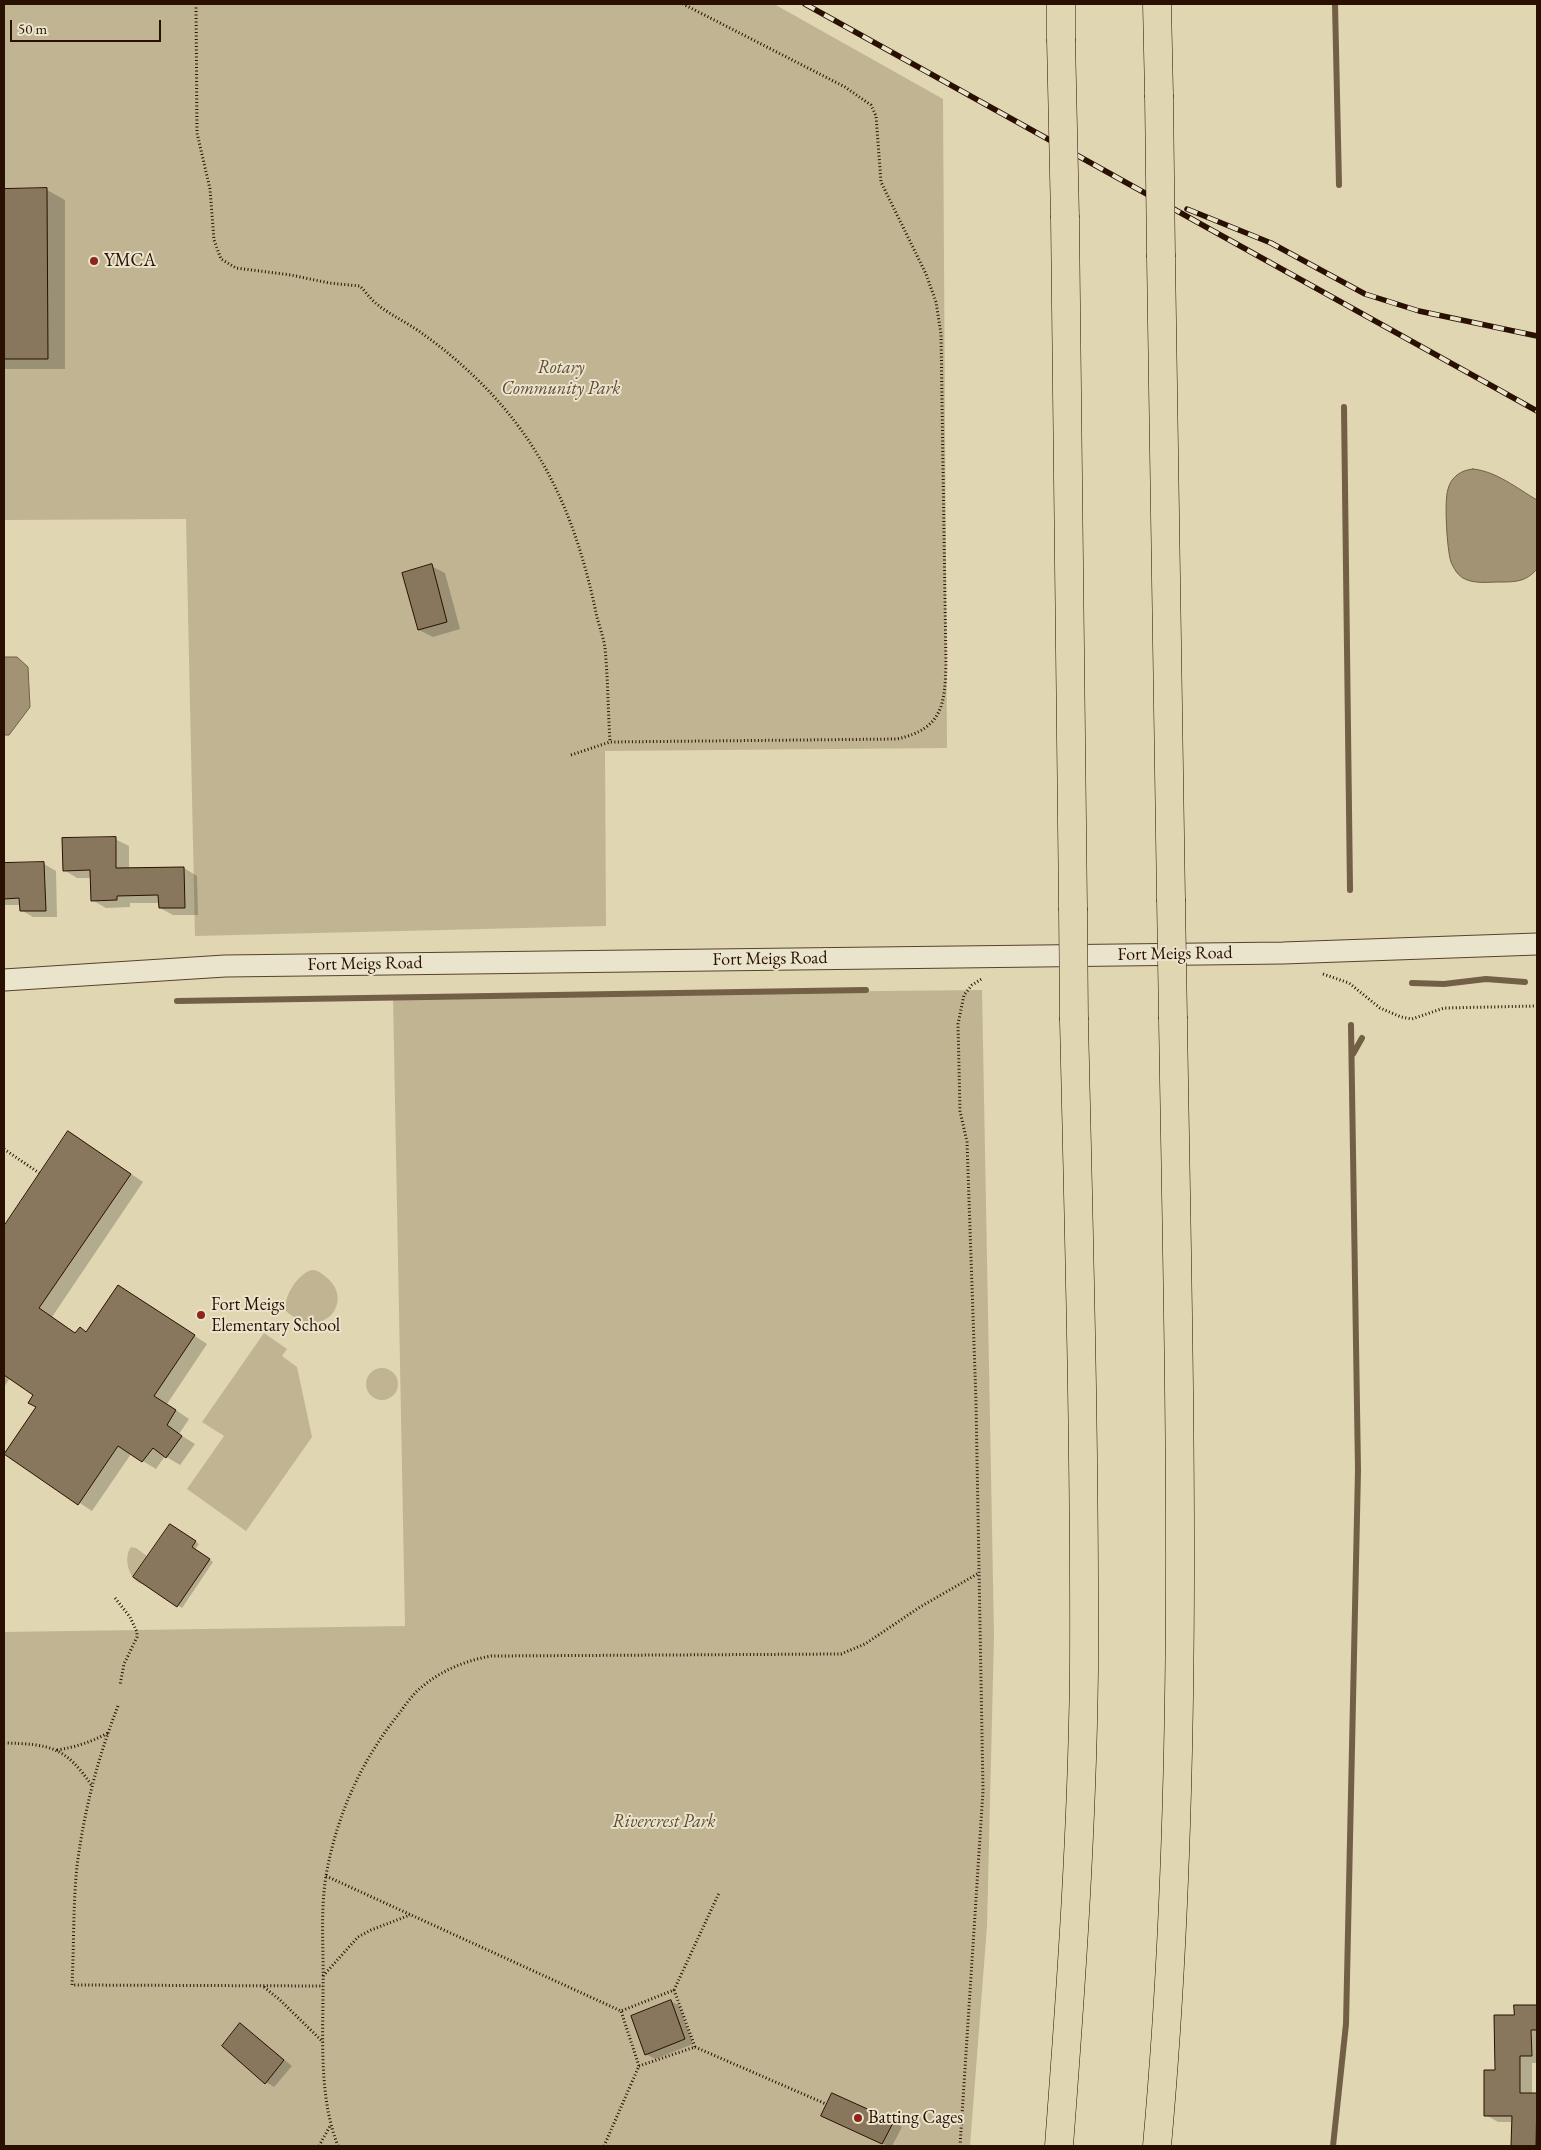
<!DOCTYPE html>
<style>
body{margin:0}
#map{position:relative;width:1541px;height:2150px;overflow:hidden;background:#e0d6b1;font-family:"EB Garamond",serif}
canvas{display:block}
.frame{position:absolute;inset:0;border:5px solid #291000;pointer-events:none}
.scale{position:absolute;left:10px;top:20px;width:151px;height:22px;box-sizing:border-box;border:2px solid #291000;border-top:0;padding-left:6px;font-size:15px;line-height:18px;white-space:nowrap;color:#291000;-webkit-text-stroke:4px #ebe4cc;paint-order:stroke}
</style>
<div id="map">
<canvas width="1541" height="2150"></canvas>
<div class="frame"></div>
<div class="scale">50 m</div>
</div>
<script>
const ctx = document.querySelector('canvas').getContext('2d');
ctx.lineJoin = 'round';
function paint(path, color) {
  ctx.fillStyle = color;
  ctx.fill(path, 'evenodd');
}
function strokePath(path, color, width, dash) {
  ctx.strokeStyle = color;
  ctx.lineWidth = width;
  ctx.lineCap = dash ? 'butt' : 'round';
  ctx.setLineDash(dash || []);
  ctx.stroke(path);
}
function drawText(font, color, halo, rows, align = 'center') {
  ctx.font = font + ' "EB Garamond",serif';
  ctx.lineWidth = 4;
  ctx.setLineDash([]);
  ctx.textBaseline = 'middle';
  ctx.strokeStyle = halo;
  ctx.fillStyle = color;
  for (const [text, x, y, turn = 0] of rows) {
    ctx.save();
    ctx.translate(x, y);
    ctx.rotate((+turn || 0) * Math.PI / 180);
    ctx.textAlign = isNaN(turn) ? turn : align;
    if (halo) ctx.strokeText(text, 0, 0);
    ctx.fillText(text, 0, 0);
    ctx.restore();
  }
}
const green = new Path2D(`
 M4 4H774L943 99 947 748 605 751 606 926 195 936 186 519 4 520Z
 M982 990 994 1635 987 1926 970 2146H4V1632L405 1626 393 996Z
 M312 1270C318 1270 321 1273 326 1277 356 1300 323 1344 286 1311 282 1298 299 1272 312 1270Z
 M264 1333 287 1349 282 1356 297 1367 312 1437 246 1531 187 1489 224 1436 202 1422Z
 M366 1384a16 16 0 1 1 32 0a16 16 0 1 1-32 0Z
 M131 1547 136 1548 147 1556 133 1577 146 1585C130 1584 122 1559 131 1547Z`);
const water = new Path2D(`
 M1473 469C1496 471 1518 489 1537 500V569C1526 582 1515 582 1499 582 1489 582 1475 584 1465 579 1458 576 1454 569 1451 562 1447 550 1444 501 1448 489 1451 477 1461 470 1473 469Z
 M4 657H17L28 667 30 707 9 735H4Z`);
const shadow = new Path2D(`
 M4 190H47L65 200V369H4Z
 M431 566 445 573 460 629 433 637 419 630Z
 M115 839 129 846V869L184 868 197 876 198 915H173L160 908V903H130V907L106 908 92 900V878H77L64 870Z
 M44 864 56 871 57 917H33L21 910V905H4V865Z
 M69 1132 143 1182 52 1317 76 1334 87 1333 119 1286 207 1344 167 1404 189 1419 179 1434 195 1444 180 1465 165 1456 156 1469 131 1454 92 1511 5 1454 38 1407 35 1395 10 1378 4 1387V1228Z
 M171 1525 199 1544 195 1550 213 1562 182 1608 135 1576Z
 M671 2001 679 2006 693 2044 655 2059 646 2054Z
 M1515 2006H1537V2063H1532V2094H1537V2146H1513V2122H1498L1486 2115 1496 2071 1515 2016Z
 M241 2025 292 2066 274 2087 266 2082Z
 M831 2120 893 2122 902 2127 892 2146H888Z`);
const stream = new Path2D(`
 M1335 4 1339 185
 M1344 407 1350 890
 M1412 983 1444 984 1486 979 1525 982
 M177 1001 866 990
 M1353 1054 1362 1038
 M1333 2146 1346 2024 1358 1470 1351 1025`);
const building = new Path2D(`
 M47 188 48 359H4V189Z
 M432 564 447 622 418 630 402 573Z
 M116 837V868L184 867 185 908H159L158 895 117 896V900L91 901 90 870 63 871 62 838Z
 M44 862 46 911H20L19 898 4 899V863Z
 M68 1131 131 1174 39 1308 75 1333 80 1327 86 1332 118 1285 195 1335 154 1396 176 1410 167 1425 182 1436 166 1458 153 1448 142 1462 118 1446 78 1505 4 1454 36 1407 28 1403 33 1395 4 1375V1226Z
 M170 1524 196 1541 192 1547 210 1559 177 1607 133 1577Z
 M671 2000 685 2039 645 2055 631 2016Z
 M1514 2005H1537V2030H1531L1532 2056H1520V2093H1537L1536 2146H1511L1512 2116H1484V2070H1495L1494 2015H1514Z
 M240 2023 284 2060 265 2084 222 2046Z
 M832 2093 894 2121 882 2144 821 2116Z`);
const path = new Path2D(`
 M196 4 197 133 210 189 214 240 221 259 236 268 291 275 329 283 360 286C366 292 371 300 378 305 392 316 408 323 423 334 437 344 451 355 464 367 539 434 574 511 595 608 597 621 603 634 605 648 608 679 608 711 610 742
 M571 755 610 742 897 739C943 729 945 704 946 663L941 334 936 302 926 274 881 182 876 116 871 105 845 87 683 4
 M1323 974 1349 983 1380 1008 1401 1017 1412 1019 1444 1008 1537 1006
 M4 1149 39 1173
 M115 1598 130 1617 137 1632V1637L124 1664 120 1685
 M118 1706C98 1757 84 1811 77 1866 73 1905 74 1946 72 1985L323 1986
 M4 1743C50 1744 66 1747 92 1786
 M57 1750C76 1747 91 1742 108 1733
 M326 1876 621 2011 674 1990 695 2047 639 2066
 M323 1976 358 1937 371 1930 410 1915
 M264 1987 280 2000 323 2042
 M674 1990 719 1893
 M695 2047 826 2104
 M319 2146 330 2126
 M338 2146C319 2098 323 2040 323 1989 324 1951 320 1913 326 1876 336 1817 361 1761 398 1715 404 1707 410 1698 417 1691 438 1672 463 1661 491 1656L841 1654 865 1644 920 1607 979 1573
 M604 2146 639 2066 621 2011
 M960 2146 983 1791 976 1402 967 1142 960 1111 958 1024 964 995 972 985 983 978`);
const minor = new Path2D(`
 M4 980 225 966 1283 953 1537 944`);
const highway = new Path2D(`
 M1061 4V39
 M1157 4 1159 95
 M1065 218 1073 908
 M1161 257 1171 899
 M1059 2146C1071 1988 1082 1830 1084 1671 1085 1454 1079 1237 1074 1020
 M1157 2146C1191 1771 1179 1394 1173 1019`);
const rail = new Path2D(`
 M805 4 1537 411
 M1187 209 1271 243 1365 294 1419 311 1537 336`);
const highwayBridge = new Path2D(`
 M1061 39 1065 218
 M1159 95 1161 257
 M1171 899 1173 1019
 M1073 908 1074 1020`);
const markers = [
 [94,261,5,"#8f2418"],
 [201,1315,5,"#8f2418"],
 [858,2118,5,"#8f2418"]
];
const poiNames = [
 ["YMCA",104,261],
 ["Fort Meigs",211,1305],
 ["Elementary School",211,1326],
 ["Batting Cages",868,2118]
];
const parkNames = [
 ["Rotary",561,368],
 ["Community Park",561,389],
 ["Rivercrest Park",664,1822]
];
const streetNames = [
 ["Fort Meigs Road",1175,954,-1],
 ["Fort Meigs Road",770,959,-1],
 ["Fort Meigs Road",365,964,-1]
];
paint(green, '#c1b493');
paint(water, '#a29375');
strokePath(water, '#725f46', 1);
paint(shadow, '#0003');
strokePath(stream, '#725f46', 6);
paint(building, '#88775c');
strokePath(building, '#291000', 1);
strokePath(minor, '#57422c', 23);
strokePath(highway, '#291000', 29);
strokePath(path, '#291000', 3, [1, 2.5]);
strokePath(minor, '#ebe4cc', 21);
strokePath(highway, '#e0d6b1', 28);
strokePath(rail, '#291000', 5.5);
strokePath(rail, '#ebe4cc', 4, [11]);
strokePath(highwayBridge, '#291000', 29, []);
strokePath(highwayBridge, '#e0d6b1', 28);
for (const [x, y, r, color] of markers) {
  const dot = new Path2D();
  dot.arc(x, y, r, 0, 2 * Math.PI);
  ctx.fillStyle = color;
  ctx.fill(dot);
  strokePath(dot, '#ebe4cc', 2);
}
drawText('18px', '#291000', '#ebe4cc', poiNames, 'left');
drawText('italic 18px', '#5e4933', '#ebe4cc', parkNames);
drawText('18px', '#291000', '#ebe4cc', streetNames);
</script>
